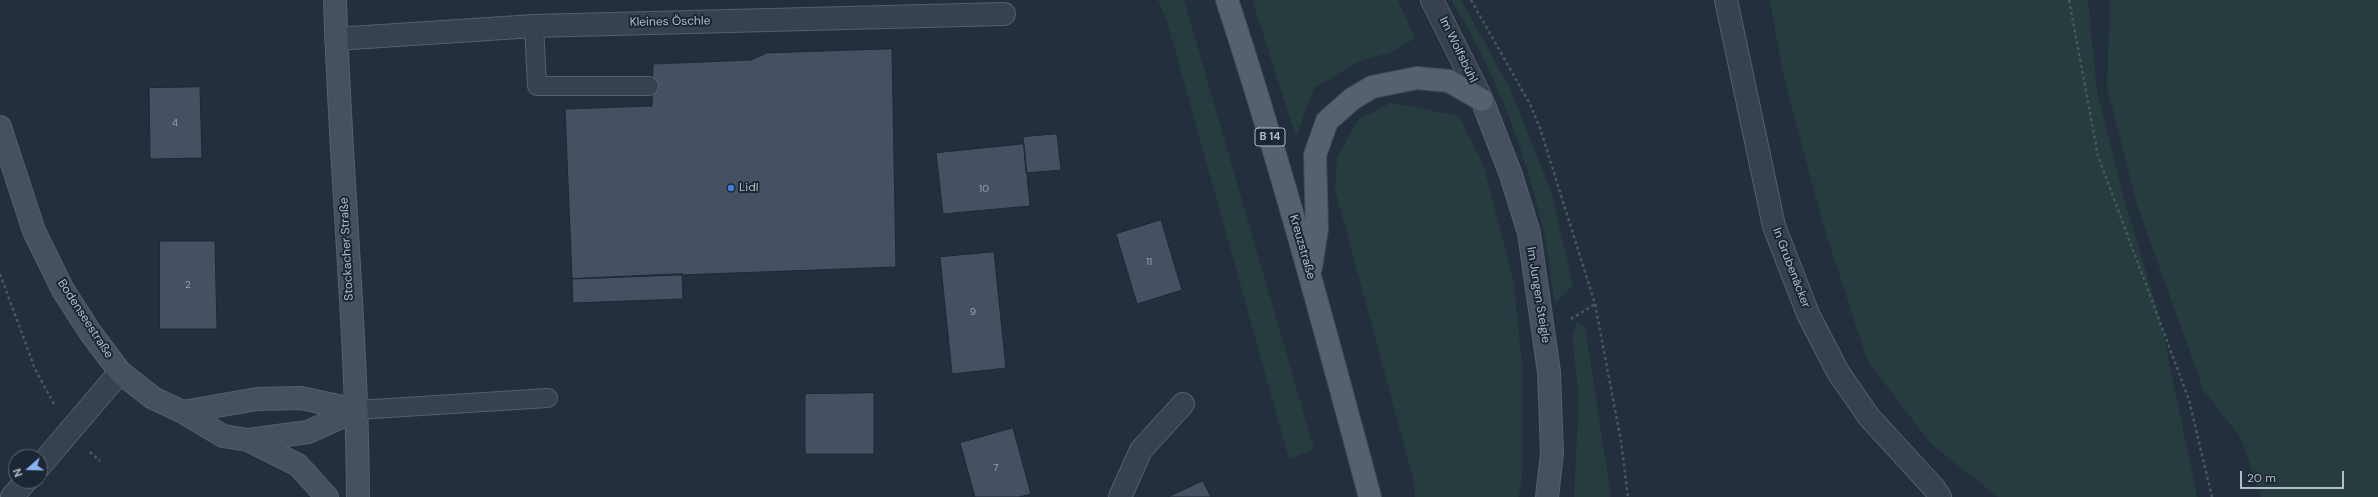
<!DOCTYPE html>
<meta charset="utf-8">
<style>
body{margin:0}
#map{position:relative;width:2378px;height:497px;overflow:hidden;background:#242f3e;font-family:"DM Sans",sans-serif}
canvas{display:block}
.north{position:absolute;left:8px;top:449px;width:40px;height:40px;box-sizing:border-box;background:#1d2633;border:1px solid #59626f;border-radius:50%;rotate:250deg;font-size:11px;font-weight:700;line-height:16px;text-align:center;color:#b4bcc9}
.north::after{content:'';display:block;margin:auto;width:14px;height:18px;background:#8ab4f8;clip-path:polygon(50% 0,100% 100%,50% 72%,0 100%)}
.scale{position:absolute;left:2240px;top:471px;width:104px;height:18px;box-sizing:border-box;border:2px solid #b4bcc9;border-top:0;padding-left:5px;font-size:12px;line-height:14px;white-space:nowrap;color:#b4bcc9;-webkit-text-stroke:3px #1d2633;paint-order:stroke}
</style>
<div id="map">
<canvas width="2378" height="497"></canvas>
<div class="north">N</div>
<div class="scale">20 m</div>
</div>
<script>
const ctx = document.querySelector('canvas').getContext('2d');
ctx.lineJoin = 'round';
function paint(path, color) {
  ctx.fillStyle = color;
  ctx.fill(path, 'evenodd');
}
function strokePath(path, color, width, dash) {
  ctx.strokeStyle = color;
  ctx.lineWidth = width;
  ctx.lineCap = dash ? 'butt' : 'round';
  ctx.setLineDash(dash || []);
  ctx.stroke(path);
}
function drawText(font, color, halo, rows, align = 'center') {
  ctx.font = font + ' "DM Sans",sans-serif';
  ctx.lineWidth = 4;
  ctx.setLineDash([]);
  ctx.textBaseline = 'middle';
  ctx.strokeStyle = halo;
  ctx.fillStyle = color;
  for (const [text, x, y, turn = 0] of rows) {
    ctx.save();
    ctx.translate(x, y);
    ctx.rotate((+turn || 0) * Math.PI / 180);
    ctx.textAlign = isNaN(turn) ? turn : align;
    if (halo) ctx.strokeText(text, 0, 0);
    ctx.fillText(text, 0, 0);
    ctx.restore();
  }
}
const green = new Path2D(`
 M1158 0H1184L1314 449 1289 459 1167 21Z
 M1252 0H1398L1415 38 1392 52 1360 61 1314 88 1296 137Z
 M1451 0H1461L1511 90 1552 195 1573 286 1555 303C1550 275 1548 246 1541 219 1522 142 1493 67 1451 0Z
 M1770 0H2088L2097 91 2122 191 2160 319 2197 497H1998L1931 444 1867 360 1822 221 1783 74Z
 M2110 0H2378V497H2261L2241 438 2204 391 2137 205 2107 87Z
 M1391 103 1459 116 1483 164 1514 283 1523 375 1522 477 1518 497H1415L1413 478 1335 189 1337 158 1358 120Z
 M1577 322 1585 326 1611 497H1574L1579 397 1572 336Z`);
const building = new Path2D(`
 M892 49 896 267 572 279 565 109 652 106 653 64 751 60 767 53Z
 M200 87 202 158 150 159 149 88Z
 M1057 134 1061 170 1026 173 1023 137Z
 M1024 144 1030 206 943 214 936 153Z
 M1161 220 1182 290 1137 304 1116 234Z
 M160 241H215L217 329H160Z
 M994 252 1006 368 952 374 940 257Z
 M682 274 683 299 573 303 572 279Z
 M874 393V454H805V394Z
 M1013 428 1031 494 1019 497H975L960 443Z
 M1203 481 1211 497H1168Z`);
const path = new Path2D(`
 M1471 0 1530 104 1540 128 1595 304 1621 441 1628 497
 M2069 0 2098 156 2189 400 2212 497
 M0 274 35 369 54 404
 M1571 319 1595 304
 M90 452 100 461`);
const lane = new Path2D(`
 M534 26 537 86H649
 M357 410 548 398`);
const street = new Path2D(`
 M1432 0 1482 100
 M1726 0 1774 226 1808 314 1838 372 1869 417 1935 489 1940 497
 M336 39 534 26 1004 14
 M40 466 120 372
 M12 497 26 481
 M1120 497 1141 450 1183 404`);
const secondary = new Path2D(`
 M335 0C340 166 357 331 358 497
 M1482 100 1511 175 1529 233 1549 372 1552 453 1547 497
 M0 127 34 231 63 290 90 332 120 372 153 398 183 412 223 436 248 440 308 432 357 410
 M183 412 257 399 301 398 357 410
 M248 440 298 465 327 497`);
const primary = new Path2D(`
 M1227 0C1281 164 1325 330 1370 497
 M1311 267 1317 229 1315 155 1327 121 1352 99 1372 87 1417 78 1449 81 1482 100`);
const markers = [
 [731,188,4,"#3f7fe0"]
];
const numberNames = [
 ["4",175,123],
 ["10",984,189],
 ["11",1149,262],
 ["2",188,285],
 ["9",973,312],
 ["7",996,468]
];
const shields = [
 [1270,137,30]
];
const shieldNames = [
 ["B 14",1270,137]
];
const streetNames = [
 ["Kleines Öschle",670,22,-1],
 ["Im Wolfsbühl",1458,50,64],
 ["Kreuzstraße",1302,247,74],
 ["Stockacher Straße",347,249,-93],
 ["In Grubenäcker",1791,268,69],
 ["Im Jungen Steigle",1538,295,81],
 ["Bodenseestraße",85,319,57]
];
const poiNames = [
 ["Lidl",739,188]
];
paint(green, '#263c3f');
paint(building, '#455162');
strokePath(building, '#1f2835', 1);
strokePath(lane, '#565f6c', 20);
strokePath(street, '#565f6c', 24);
strokePath(secondary, '#565f6c', 24);
strokePath(primary, '#414a57', 24);
strokePath(path, '#44595c', 2.5, [3, 3]);
strokePath(lane, '#38414e', 18);
strokePath(street, '#38414e', 22);
strokePath(secondary, '#465061', 22);
strokePath(primary, '#56606e', 22);
for (const [x, y, r, color] of markers) {
  const dot = new Path2D();
  dot.arc(x, y, r, 0, 2 * Math.PI);
  ctx.fillStyle = color;
  ctx.fill(dot);
  strokePath(dot, '#1d2633', 1.5);
}
drawText('10px', '#98a1af', null, numberNames);
for (const [x, y, w] of shields) {
  const box = new Path2D();
  box.roundRect(x - w / 2, y - 9, w, 18, 3);
  ctx.fillStyle = '#1d2633';
  ctx.fill(box);
  strokePath(box, '#b4bcc9', 1);
}
drawText('bold 11px', '#b4bcc9', null, shieldNames);
drawText('12px', '#b4bcc9', '#1d2633', streetNames);
drawText('12px', '#b4bcc9', '#1d2633', poiNames, 'left');
</script>
